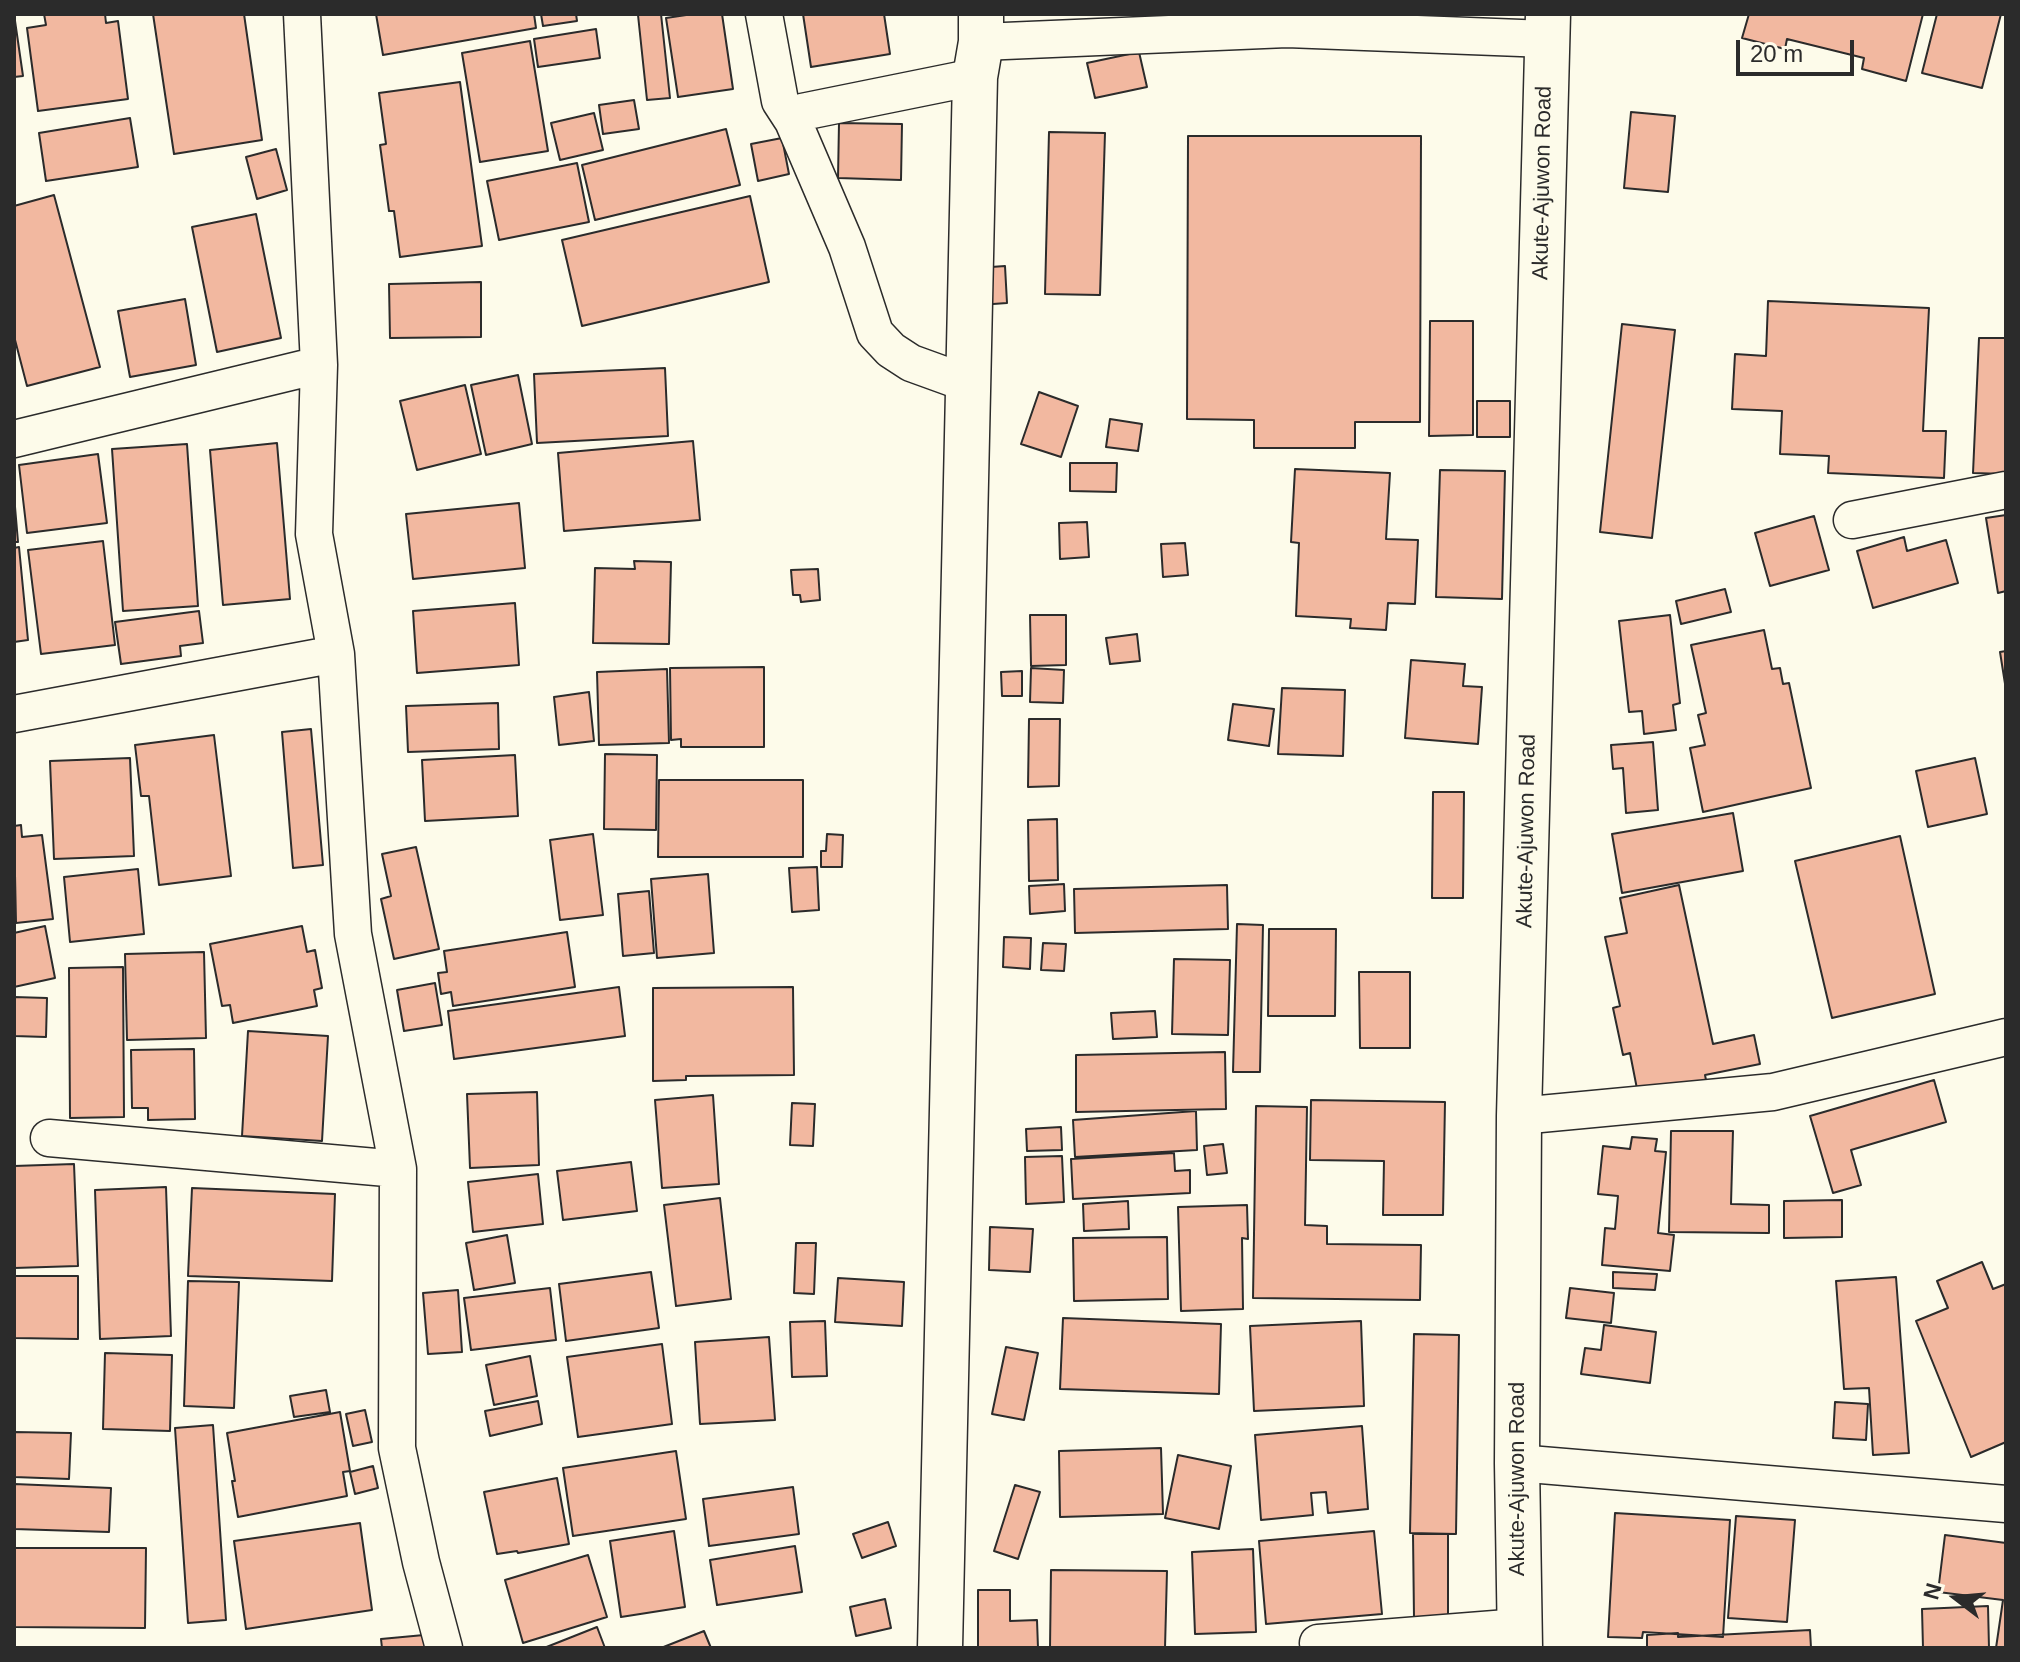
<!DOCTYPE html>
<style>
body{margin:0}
#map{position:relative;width:2020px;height:1662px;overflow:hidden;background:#fdfbea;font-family:Arial,sans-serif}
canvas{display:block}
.frame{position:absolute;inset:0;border:16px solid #2b2b2b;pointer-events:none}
.north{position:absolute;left:1916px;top:1558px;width:80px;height:80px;-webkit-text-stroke:6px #fdfbea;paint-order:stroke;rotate:286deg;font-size:22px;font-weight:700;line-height:32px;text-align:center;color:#2b2b2b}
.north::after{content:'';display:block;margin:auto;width:28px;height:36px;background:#2b2b2b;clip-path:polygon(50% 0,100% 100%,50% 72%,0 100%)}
.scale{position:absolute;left:1736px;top:40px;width:118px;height:36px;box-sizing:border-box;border:4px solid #2b2b2b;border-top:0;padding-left:10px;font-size:24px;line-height:28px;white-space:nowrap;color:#2b2b2b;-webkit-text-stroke:6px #fdfbea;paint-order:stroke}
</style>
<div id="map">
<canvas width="2020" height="1662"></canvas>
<div class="frame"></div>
<div class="north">N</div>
<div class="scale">20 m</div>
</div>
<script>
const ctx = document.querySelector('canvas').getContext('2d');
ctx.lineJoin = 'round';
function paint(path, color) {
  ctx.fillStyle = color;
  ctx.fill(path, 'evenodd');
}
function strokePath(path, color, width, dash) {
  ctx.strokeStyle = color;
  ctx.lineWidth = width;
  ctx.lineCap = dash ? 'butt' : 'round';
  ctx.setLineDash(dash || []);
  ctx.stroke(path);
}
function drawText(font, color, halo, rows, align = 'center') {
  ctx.font = font + ' Arial,sans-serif';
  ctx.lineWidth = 6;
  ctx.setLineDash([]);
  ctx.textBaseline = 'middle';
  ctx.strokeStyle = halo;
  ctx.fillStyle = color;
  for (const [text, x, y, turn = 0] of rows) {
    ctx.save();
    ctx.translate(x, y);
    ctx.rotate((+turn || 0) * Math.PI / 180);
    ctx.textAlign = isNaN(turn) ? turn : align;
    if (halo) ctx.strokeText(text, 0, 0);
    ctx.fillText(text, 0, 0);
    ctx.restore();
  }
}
const building = new Path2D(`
 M14 14 23 76 14 77Z
 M44 14H105L106 23 118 21 128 99 38 111 27 28 46 25Z
 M153 14H244L262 140 174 154Z
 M376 14H534L536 28 383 55Z
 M541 14H576L577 21 543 26Z
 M661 14 670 98 647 100 638 15Z
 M693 14H722L733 89 678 97 666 18Z
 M803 14H884L890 54 811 67Z
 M1749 14H1923L1906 81 1862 69 1864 58 1787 39 1785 49 1742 38Z
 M1937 14H2001L1982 88 1922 73Z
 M596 29 600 58 538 67 534 39Z
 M530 41 548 151 480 162 462 53Z
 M1139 52 1147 87 1095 98 1087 63Z
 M460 82 482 246 400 257 394 211H389L380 145 386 144 379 93Z
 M634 100 639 129 603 134 599 105Z
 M1631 112 1675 116 1668 192 1624 188Z
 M594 113 603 150 560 160 551 123Z
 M130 118 138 167 46 181 39 133Z
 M839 123 902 124 901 180 838 178Z
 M726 129 740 185 595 220 582 165Z
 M1049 132 1105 133 1100 295 1045 294Z
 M1188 136H1421L1420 422H1355V448H1254V420L1187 419Z
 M782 138 789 174 758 181 751 144Z
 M276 149 287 190 257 199 246 157Z
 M577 163 589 222 499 240 487 181Z
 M54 195 100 367 27 386 14 336V206Z
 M750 196 769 282 582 326 562 240Z
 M256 214 281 338 217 352 192 227Z
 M1005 266 1007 303 979 305 977 268Z
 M481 282V337L390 338 389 284Z
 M185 299 196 365 130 377 118 311Z
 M1768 301 1929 308 1923 431H1946L1944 478 1828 473 1829 456 1780 454 1782 411 1732 409 1735 354 1766 356Z
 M1430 321H1473V435L1429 436Z
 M1622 324 1675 330 1652 538 1600 532Z
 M1979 338H2006V474L1973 473Z
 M665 368 668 436 537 443 534 374Z
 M518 375 532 444 486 455 471 385Z
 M465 385 481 454 417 470 400 401Z
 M1039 392 1078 406 1061 457 1021 444Z
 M1477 401H1510V437H1477Z
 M1110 419 1142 424 1138 451 1106 447Z
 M693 441 700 520 564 531 558 453Z
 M277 443 290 599 223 605 210 450Z
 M187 444 198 606 123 611 112 449Z
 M98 454 107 523 27 533 19 465Z
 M1070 463H1117L1116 492 1070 491Z
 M1295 469 1390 473 1386 539 1418 540 1415 604 1388 603 1386 630 1350 628 1351 619 1296 616 1299 543 1291 542Z
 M1440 470 1505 471 1502 599 1436 597Z
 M14 495 18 542H14Z
 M519 503 525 568 413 579 406 514Z
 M2006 515V591L1998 593 1986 518Z
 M1814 516 1829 570 1770 586 1755 533Z
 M1087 522 1089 557 1060 559 1059 523Z
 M1904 537 1907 551 1946 540 1958 583 1873 608 1857 551Z
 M103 541 115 645 41 654 28 550Z
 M1185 543 1188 575 1163 577 1161 544Z
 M19 547 28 640 14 642V548Z
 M634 561 671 562 669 644 593 643 595 568 635 569Z
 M818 569 820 600 801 602 800 595H793L791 570Z
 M1725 589 1731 612 1681 624 1676 601Z
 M515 603 519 665 417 673 413 611Z
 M199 611 203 643 180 646 181 656 121 664 115 622Z
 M1030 615H1066V665L1031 666Z
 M1670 615 1680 703 1673 705 1676 730 1644 734 1642 711 1629 712 1619 621Z
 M1764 630 1772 669 1780 668 1783 684 1789 683 1811 788 1703 812 1690 748 1705 745 1698 715 1706 713 1691 645Z
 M1137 634 1140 661 1110 664 1106 638Z
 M2006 651V690L2000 652Z
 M1411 660 1465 664 1463 686 1482 687 1478 744 1405 738Z
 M764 667V747H681V739L671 740 670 668Z
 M1031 668 1064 670 1063 703 1030 702Z
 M667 669 669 743 599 745 597 672Z
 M1022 671V696H1002L1001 672Z
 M1282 688 1345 690 1343 756 1278 754Z
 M589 692 594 741 559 745 554 697Z
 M498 703 499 749 408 752 406 706Z
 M1233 704 1274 709 1269 746 1228 740Z
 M1029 719H1060L1059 786 1028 787Z
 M311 729 323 865 293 868 282 732Z
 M214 735 231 876 159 885 149 796H141L135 745Z
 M1653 742 1658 810 1626 813 1623 768 1613 769 1611 745Z
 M605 754 657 755 656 830 604 829Z
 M515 755 518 816 425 821 422 760Z
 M130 758 134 856 54 859 50 761Z
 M1975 758 1987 814 1928 827 1916 771Z
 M659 780H803V857H658Z
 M1433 792H1464L1463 898H1432Z
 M1733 813 1743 871 1622 893 1612 834Z
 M1057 819 1058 880 1029 881 1028 820Z
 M21 825 22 837 42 835 53 919 16 923 14 826Z
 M593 834 603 915 560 920 550 840Z
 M827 834 843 835 842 867H821V851H826Z
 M1900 836 1935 994 1832 1018 1795 861Z
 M416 847 439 949 394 959 381 899 391 896 382 854Z
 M817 867 819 910 792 912 789 868Z
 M138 869 144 934 70 942 64 877Z
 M708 874 714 953 657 958 651 879Z
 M1064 884 1065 911 1030 914 1029 886Z
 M1227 885 1228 929 1075 933 1074 889Z
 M1679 885 1713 1044 1754 1035 1760 1064 1705 1075 1706 1080 1638 1094 1630 1053 1623 1055 1613 1008 1620 1006 1605 937 1627 933 1620 898Z
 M649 891 654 953 623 956 618 894Z
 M1237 924 1263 925 1260 1072H1233Z
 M45 926 55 978 14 987V933Z
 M302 926 307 952 315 950 322 988 314 990 317 1006 233 1023 230 1005 222 1006 210 944Z
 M1269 929H1336L1335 1016H1268Z
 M567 932 575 987 453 1006 451 992 441 994 438 973 447 972 444 951Z
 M1004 937 1031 938 1030 969 1003 967Z
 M1043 943 1066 944 1064 971 1041 970Z
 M204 952 206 1038 127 1040 125 954Z
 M1174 959 1230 960 1228 1035 1172 1034Z
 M123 967 124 1117 70 1118 69 968Z
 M1359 972H1410V1048H1360Z
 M435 983 442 1025 404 1031 397 990Z
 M619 987 625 1036 454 1059 448 1011Z
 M793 987 794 1075 686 1076V1080L653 1081V988Z
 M14 997 47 998 46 1037 14 1036Z
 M1155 1011 1157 1037 1113 1039 1111 1013Z
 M248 1031 328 1036 322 1141 242 1136Z
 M194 1049 195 1119 148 1120V1108H132L131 1050Z
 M1225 1052 1226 1109 1076 1112V1055Z
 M1934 1080 1946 1122 1851 1150 1861 1185 1833 1193 1810 1116Z
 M537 1092 539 1165 470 1168 467 1094Z
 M713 1095 719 1184 662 1188 655 1100Z
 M1311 1100 1445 1102 1443 1215H1383L1384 1161 1310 1160Z
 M792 1103 815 1104 813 1146 790 1145Z
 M1256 1106 1307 1107 1305 1225 1327 1226V1244L1421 1245 1420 1300 1253 1298Z
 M1196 1111 1197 1150 1075 1157 1073 1120Z
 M1061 1127 1062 1150 1027 1151 1026 1129Z
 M1671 1131H1733L1731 1204 1769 1205V1233L1669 1232Z
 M1632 1137 1657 1139 1655 1151 1666 1152 1658 1233 1674 1235 1670 1271 1602 1265 1605 1228 1615 1229 1618 1196 1598 1194 1603 1146 1630 1149Z
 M1223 1144 1227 1173 1207 1175 1204 1146Z
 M1174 1153 1175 1171 1190 1170V1193L1073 1199 1071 1159Z
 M1062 1156 1064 1202 1026 1204 1025 1157Z
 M631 1162 637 1211 563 1220 557 1171Z
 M74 1164 78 1266 14 1268V1166Z
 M538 1174 543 1224 473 1232 468 1182Z
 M166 1187 171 1336 100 1339 95 1190Z
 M192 1188 335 1194 332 1281 188 1276Z
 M720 1198 731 1299 676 1306 664 1205Z
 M1842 1200V1237L1784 1238V1201Z
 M1128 1201 1129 1229 1084 1231 1083 1204Z
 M1247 1205 1248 1239 1242 1238 1243 1309 1181 1311 1178 1207Z
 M990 1227 1033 1229 1030 1272 989 1270Z
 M507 1235 515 1283 474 1290 466 1243Z
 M1167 1237 1168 1299 1074 1301 1073 1238Z
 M796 1243H816L814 1294 794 1293Z
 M1982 1262 1993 1289 2006 1284V1442L1971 1457 1916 1321 1948 1308 1937 1281Z
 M651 1272 659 1328 566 1341 559 1284Z
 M1613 1272 1657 1274 1655 1290 1613 1288Z
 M14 1276H78V1339L14 1338Z
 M1896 1277 1909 1453 1873 1455 1869 1388 1844 1389 1836 1281Z
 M838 1278 904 1282 902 1326 835 1322Z
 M188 1281 239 1282 234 1408 184 1406Z
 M550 1288 556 1340 471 1350 464 1298Z
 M1570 1288 1614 1293 1611 1323 1566 1318Z
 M458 1290 462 1352 428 1354 423 1293Z
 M1063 1318 1221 1324 1219 1394 1060 1389Z
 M825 1321 827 1376 792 1377 790 1322Z
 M1361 1321 1364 1406 1254 1411 1250 1326Z
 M1604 1325 1656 1332 1650 1383 1581 1374 1585 1348 1601 1350Z
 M1414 1334 1459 1335 1456 1534 1410 1533Z
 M769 1337 775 1420 700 1424 695 1342Z
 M662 1344 672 1424 578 1437 567 1357Z
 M1006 1347 1038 1353 1024 1420 992 1414Z
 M105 1353 172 1355 170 1431 103 1429Z
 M530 1356 537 1396 494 1405 486 1365Z
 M326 1390 330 1412 294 1417 290 1396Z
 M538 1401 542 1424 490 1436 485 1411Z
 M1835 1402 1868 1404 1866 1440 1833 1438Z
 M365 1410 372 1442 353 1446 346 1414Z
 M340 1412 350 1471 343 1472 347 1496 238 1517 232 1481H235L227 1433Z
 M213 1425 226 1620 188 1623 175 1428Z
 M1362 1426 1368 1509 1328 1513 1326 1492 1311 1493 1313 1515 1261 1520 1255 1435Z
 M14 1432 71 1433 69 1479 14 1477Z
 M1161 1448 1163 1514 1060 1517 1059 1451Z
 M676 1451 686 1519 573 1536 563 1468Z
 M1178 1455 1231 1466 1219 1529 1165 1518Z
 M373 1466 378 1488 355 1494 350 1472Z
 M557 1478 569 1544 518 1553 517 1551 497 1554 484 1492Z
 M14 1484 111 1488 109 1532 14 1529Z
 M1015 1485 1040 1492 1018 1559 994 1551Z
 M793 1487 799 1534 709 1546 703 1499Z
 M1615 1513 1730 1520 1723 1637 1643 1632 1642 1638 1608 1637Z
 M1736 1516 1795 1520 1787 1622 1728 1618Z
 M888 1522 896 1546 862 1558 853 1534Z
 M360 1523 372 1610 246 1629 234 1541Z
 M674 1531 685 1607 621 1617 610 1541Z
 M1374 1531 1382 1614 1266 1624 1259 1541Z
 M1413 1534H1448V1618H1414Z
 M1945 1535 2006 1543V1648H1996L2003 1600 1938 1592Z
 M795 1546 802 1592 717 1605 710 1560Z
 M14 1548H146L145 1628 14 1627Z
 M1253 1549 1256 1632 1195 1634 1192 1552Z
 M588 1555 607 1617 523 1643 505 1580Z
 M1051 1570 1167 1571 1165 1648H1050Z
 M978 1590H1010V1621L1037 1620 1038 1648H978Z
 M885 1599 891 1628 856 1636 850 1607Z
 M1988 1606 1989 1648H1923L1922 1609Z
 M597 1627 605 1648H544Z
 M1810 1630 1811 1648H1647V1635L1678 1633V1637Z
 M704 1631 711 1648H661Z
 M424 1635 425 1648H382L381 1639Z`);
const minor = new Path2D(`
 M302 14 319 365 314 534 336 654 353 934 398 1169 397 1448 421 1562 444 1648
 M764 14 780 101 793 121 847 247 875 333 891 350 911 363 969 384
 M981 42 1287 29 1547 39
 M793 121 802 112 975 77
 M14 439 319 365
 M1852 520 2006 490
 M14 714 336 654
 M1519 1116 1773 1092 2006 1037
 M49 1138 398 1169
 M1517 1463 2006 1504
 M1318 1643 1520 1627`);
const tertiary = new Path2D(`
 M940 1648 975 77 981 42V14`);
const secondary = new Path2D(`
 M1520 1648 1517 1463 1519 1116 1548 14`);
const streetNames = [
 ["Akute-Ajuwon Road",1543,183,-89],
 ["Akute-Ajuwon Road",1527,831,-89],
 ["Akute-Ajuwon Road",1518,1479,-90]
];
paint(building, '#f2b8a0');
strokePath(building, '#2b2b2b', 2);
strokePath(minor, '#2b2b2b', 39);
strokePath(tertiary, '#2b2b2b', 47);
strokePath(secondary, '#2b2b2b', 47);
strokePath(minor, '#fdfbea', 36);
strokePath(tertiary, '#fdfbea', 44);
strokePath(secondary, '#fdfbea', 44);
drawText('22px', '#2b2b2b', '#fdfbea', streetNames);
</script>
